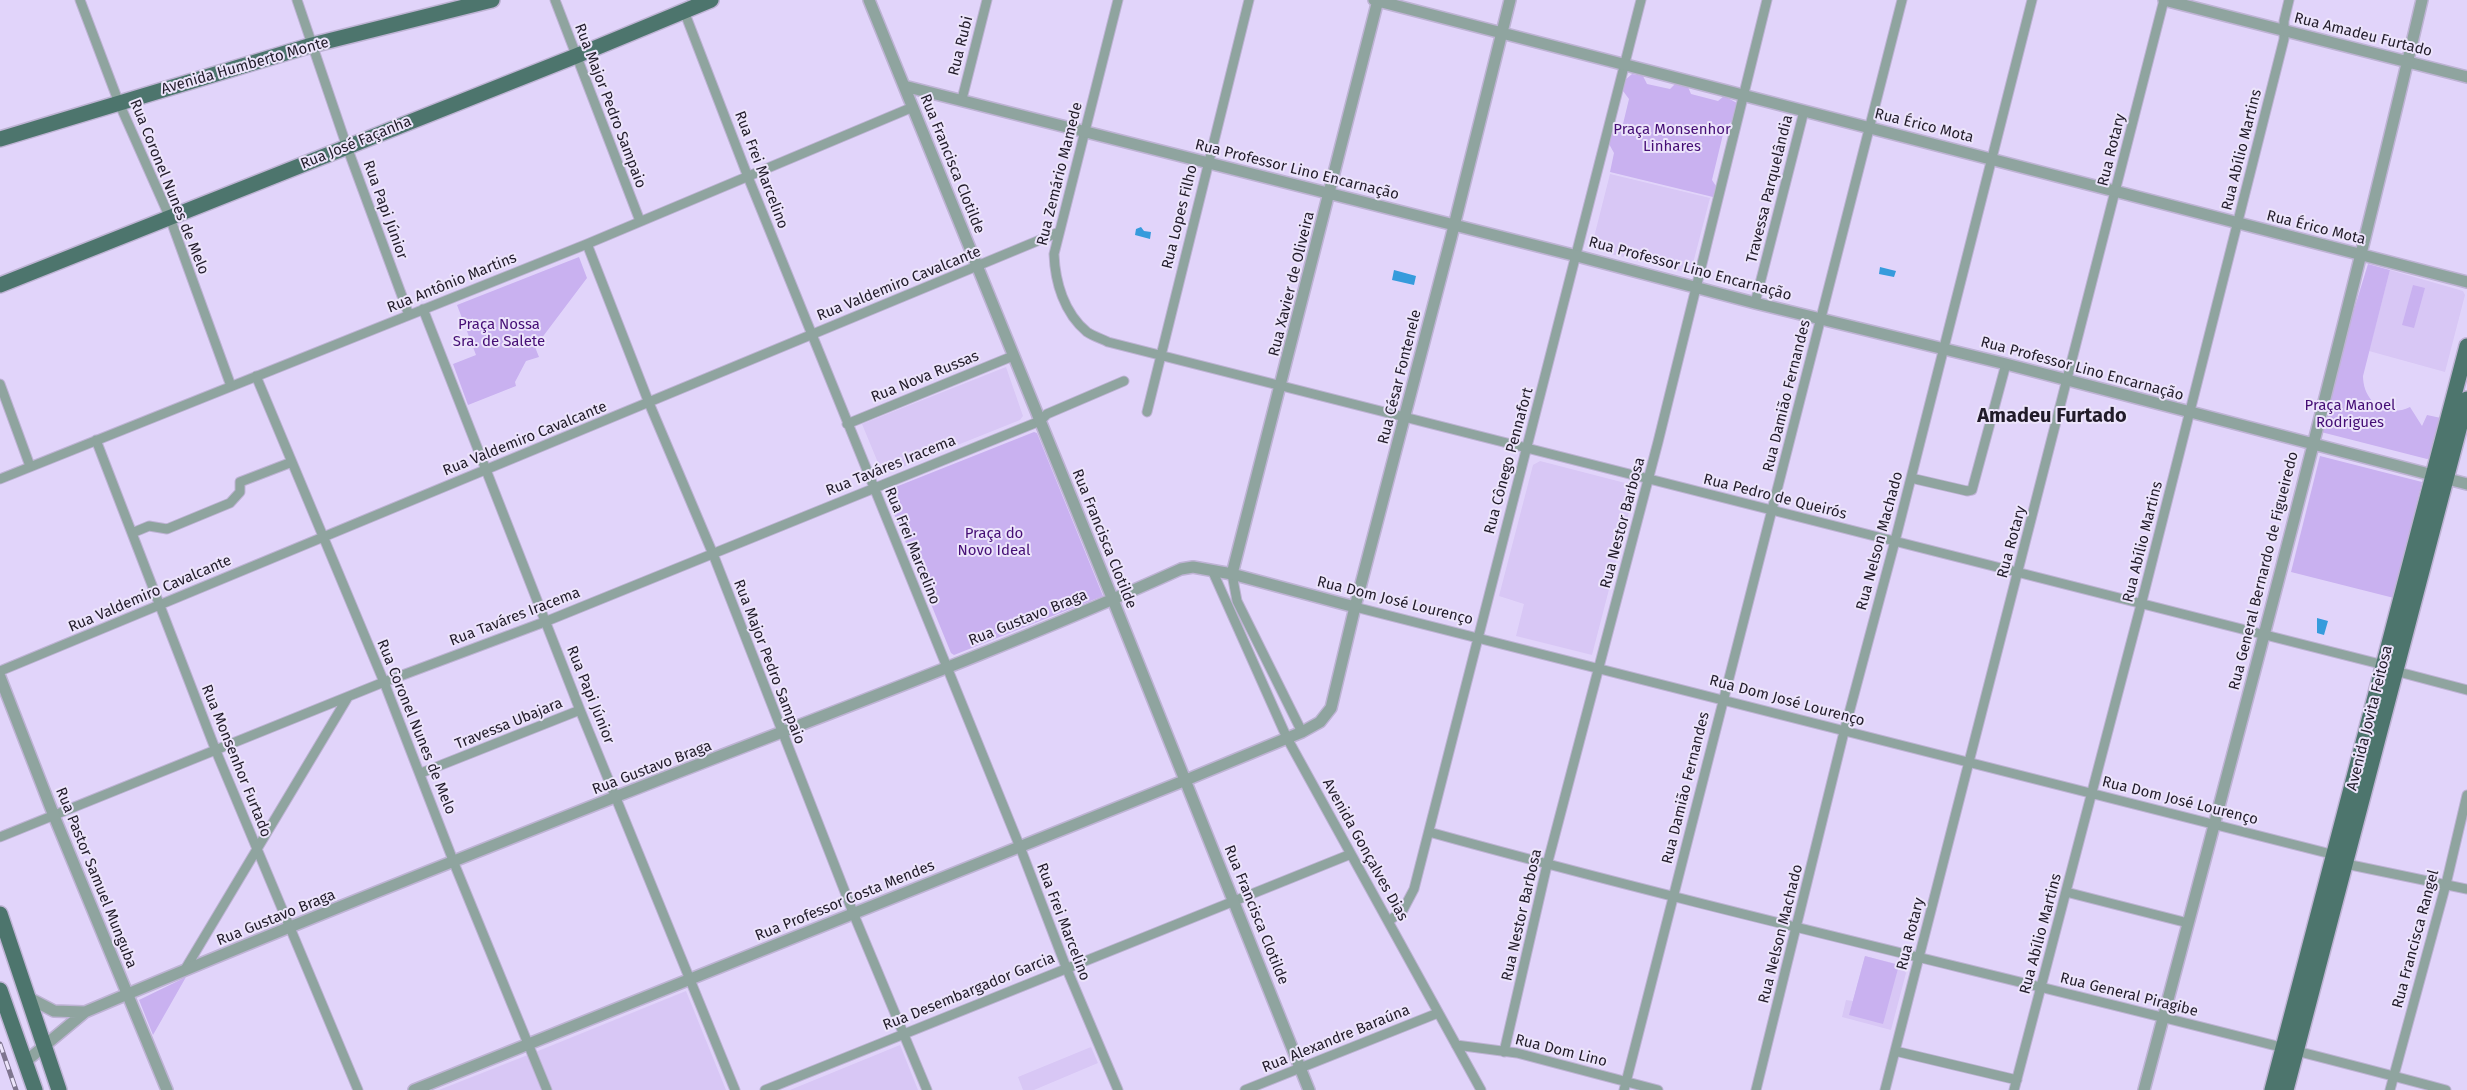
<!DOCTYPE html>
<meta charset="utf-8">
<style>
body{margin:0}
canvas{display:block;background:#e1d4fa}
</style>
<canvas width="2467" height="1090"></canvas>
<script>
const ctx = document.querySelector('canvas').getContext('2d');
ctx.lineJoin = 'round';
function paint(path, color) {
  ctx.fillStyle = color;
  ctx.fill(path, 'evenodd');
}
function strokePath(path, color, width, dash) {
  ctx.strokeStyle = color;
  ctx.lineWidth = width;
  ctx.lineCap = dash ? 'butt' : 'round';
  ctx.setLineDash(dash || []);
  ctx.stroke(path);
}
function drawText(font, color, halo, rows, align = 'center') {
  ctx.font = font + ' "Fira Sans",sans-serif';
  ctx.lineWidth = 4;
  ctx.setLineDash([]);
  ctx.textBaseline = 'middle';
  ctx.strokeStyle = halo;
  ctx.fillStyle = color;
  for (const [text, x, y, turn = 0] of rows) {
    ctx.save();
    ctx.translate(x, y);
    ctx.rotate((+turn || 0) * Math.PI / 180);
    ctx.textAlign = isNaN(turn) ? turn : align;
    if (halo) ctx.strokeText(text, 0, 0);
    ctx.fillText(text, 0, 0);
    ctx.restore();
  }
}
const built = new Path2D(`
 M1610 174 1710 198 1691 271 1684 272 1591 249Z
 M2390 270 2463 291 2465 295 2445 372 2369 351Z
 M1006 367 1023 416 1020 420 890 472 881 470 862 424Z
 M1540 461 1633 485 1635 489 1592 655 1516 636 1524 604 1499 596 1533 465Z
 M1865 956 1901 965 1906 973 1891 1030 1842 1017 1846 1000 1853 1001Z
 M686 991 726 1090H439L543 1049Z
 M900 1045 918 1090H790Z
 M1091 1047 1098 1063 1034 1090H1023L1018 1077Z`);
const green = new Path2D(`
 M1632 74 1643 76 1647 84 1670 89 1675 84 1688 87 1691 94 1718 101 1724 96 1737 103 1733 121 1725 126 1712 180 1716 186 1713 197 1610 172 1614 153 1609 144 1612 133 1622 128 1629 99 1623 91 1625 80Z
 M579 257 587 278 535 347 539 357 526 361 515 382 516 386 468 405 453 364 476 355 457 305Z
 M2368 264 2390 270 2363 376C2363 401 2385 419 2410 407L2422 426 2427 415 2441 418 2431 458 2427 459 2321 432 2345 339Z
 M2413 285 2425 288 2414 328 2402 325Z
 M1034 432 1037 433 1103 596 954 655 951 653 886 494 888 490Z
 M2320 456 2422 482 2394 598 2291 572Z
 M1865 956 1899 965 1883 1024 1849 1015Z
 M186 977 153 1035 139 1000Z`);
const water = new Path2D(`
 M1141 227 1144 231 1151 232 1150 239 1135 235 1136 229Z
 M1880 267 1896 271 1894 277 1879 274Z
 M1394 270 1416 276 1414 285 1392 280Z
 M2317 618 2328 621 2324 635 2317 633Z`);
const minor = new Path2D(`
 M80 0 119 103 170 218 231 386
 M297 0 347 147 409 315
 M555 0 640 221
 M1118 0 1054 254C1055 282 1064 313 1087 332 1093 336 1102 339 1108 342L2384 665
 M684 11 748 177 1020 847 1066 967 1118 1090
 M962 99 987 0
 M587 244 649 403 713 554 854 915 927 1090
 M1755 303 1804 111
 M423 309 580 710 735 1090
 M256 376 384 682 456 868 547 1090
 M0 384 30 466
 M1147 412 1249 0
 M847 424 1013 356
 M96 440 216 751 358 1090
 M1911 478 1967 491 1972 490 2006 364
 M0 479 587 244 913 107
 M132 533 149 526 167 529 230 503 240 492V482L292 462
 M1212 570 1287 738 1481 1090
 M1232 574 1237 601 1302 732
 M1355 607 2335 855
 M0 671 1059 232
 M2395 671 2467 690
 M421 773 580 710
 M1429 832C1766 925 2108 999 2446 1090
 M0 837 384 682 547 621 1040 421 1047 414 1124 381
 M2346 864 2467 889
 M2066 892 2188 923
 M1389 921 1403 910 1414 889 1641 0
 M184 971 348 697
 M1456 1045 1517 1053 1658 1090
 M1895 1051 2017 1080
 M1504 1052 1547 865 1658 442 1767 0
 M765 1090 1351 854
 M1245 1090 1438 1013
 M1624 1090 1902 0
 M1756 1090 1844 732 1895 541 2032 0
 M1885 1090 2164 0
 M2014 1090 2143 597 2284 39V21L2289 0
 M2390 1090 2446 884 2467 795`);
const tertiary = new Path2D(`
 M869 0 1113 600 1309 1090
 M1374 0 2467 282
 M2164 0 2467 77
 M904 86 1577 256 1755 303 2006 364 2467 484
 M1232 574 1378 0
 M0 677 54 816 167 1090
 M29 998 54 1011 85 1012
 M25 1062 85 1012C262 937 441 866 620 795 807 721 998 652 1181 569L1193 567 1232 574 1355 607
 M414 1090 1186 780 1302 732 1320 722 1331 708 1355 607 1451 238 1510 0
 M2144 1090C2240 728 2337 365 2422 0`);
const primary = new Path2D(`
 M0 139 312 45 492 0
 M0 285 576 56 711 0
 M0 914 59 1090
 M0 990 35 1090
 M2272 1090 2467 346
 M2286 1090 2467 399`);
const rail = new Path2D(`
 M0 1044 16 1090`);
const streetNames = [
 ["Rua Amadeu Furtado",2363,35,14],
 ["Rua Rubi",961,46,-76],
 ["Avenida Humberto Monte",245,66,-16],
 ["Rua Major Pedro Sampaio",610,106,69],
 ["Rua Érico Mota",1924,126,14],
 ["Rua José Façanha",356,143,-22],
 ["Rua Rotary",2112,150,-76],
 ["Rua Abílio Martins",2242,150,-76],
 ["Rua Francisca Clotilde",952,164,68],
 ["Rua Frei Marcelino",761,170,69],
 ["Rua Professor Lino Encarnação",1297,170,14],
 ["Rua Zemário Mamede",1060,174,-76],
 ["Rua Coronel Nunes de Melo",169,187,68],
 ["Travessa Parquelândia",1770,189,-76],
 ["Rua Papi Júnior",385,210,70],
 ["Rua Lopes Filho",1180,217,-76],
 ["Rua Érico Mota",2316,228,14],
 ["Rua Professor Lino Encarnação",1690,269,15],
 ["Rua Antônio Martins",452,283,-22],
 ["Rua Valdemiro Cavalcante",899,284,-22],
 ["Rua Xavier de Oliveira",1292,284,-76],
 ["Rua Professor Lino Encarnação",2082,369,15],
 ["Rua Nova Russas",925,377,-22],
 ["Rua César Fontenele",1400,377,-76],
 ["Rua Damião Fernandes",1787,396,-76],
 ["Rua Valdemiro Cavalcante",525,439,-22],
 ["Rua Cônego Pennafort",1509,461,-75],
 ["Rua Taváres Iracema",891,466,-22],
 ["Rua Pedro de Queirós",1775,497,14],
 ["Rua Nestor Barbosa",1623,523,-75],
 ["Rua Francisca Clotilde",1104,539,68],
 ["Rua Nelson Machado",1880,541,-75],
 ["Rua Rotary",2012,542,-75],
 ["Rua Abílio Martins",2143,542,-76],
 ["Rua Frei Marcelino",912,546,68],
 ["Rua General Bernardo de Figueiredo",2264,571,-76],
 ["Rua Valdemiro Cavalcante",150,594,-23],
 ["Rua Dom José Lourenço",1395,601,14],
 ["Rua Taváres Iracema",515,617,-21],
 ["Rua Gustavo Braga",1028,618,-22],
 ["Rua Major Pedro Sampaio",769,662,69],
 ["Rua Papi Júnior",590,695,68],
 ["Rua Dom José Lourenço",1787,701,15],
 ["Avenida Jovita Feitosa",2370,718,-76],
 ["Travessa Ubajara",509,724,-22],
 ["Rua Coronel Nunes de Melo",416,727,68],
 ["Rua Monsenhor Furtado",236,761,68],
 ["Rua Gustavo Braga",652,768,-21],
 ["Rua Damião Fernandes",1686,788,-76],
 ["Rua Dom José Lourenço",2180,801,14],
 ["Avenida Gonçalves Dias",1365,850,61],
 ["Rua Pastor Samuel Munguba",96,878,68],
 ["Rua Professor Costa Mendes",845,901,-22],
 ["Rua Francisca Clotilde",1256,915,68],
 ["Rua Nestor Barbosa",1522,915,-77],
 ["Rua Gustavo Braga",276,918,-22],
 ["Rua Frei Marcelino",1063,922,69],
 ["Rua Nelson Machado",1781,934,-76],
 ["Rua Rotary",1911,934,-76],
 ["Rua Abílio Martins",2041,934,-75],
 ["Rua Francisca Rangel",2416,939,-75],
 ["Rua Desembargador Garcia",969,992,-22],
 ["Rua General Piragibe",2129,995,14],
 ["Rua Alexandre Baraúna",1336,1039,-22],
 ["Rua Dom Lino",1561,1051,14]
];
const parkNames = [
 ["Praça Monsenhor",1672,130],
 ["Linhares",1672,147],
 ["Praça Nossa",499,325],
 ["Sra. de Salete",499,342],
 ["Praça Manoel",2350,406],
 ["Rodrigues",2350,423],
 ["Praça do",994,534],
 ["Novo Ideal",994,551]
];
const districtNames = [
 ["Amadeu Furtado",2052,416]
];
paint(built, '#d8c7f5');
paint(green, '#c9b1f0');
paint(water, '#369bdc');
strokePath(minor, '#beb3d4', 11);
strokePath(tertiary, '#beb3d4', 14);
strokePath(primary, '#beb3d4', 18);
strokePath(minor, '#8fa49f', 9);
strokePath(tertiary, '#8fa49f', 11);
strokePath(primary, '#4d756d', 15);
strokePath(rail, '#7e758f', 5);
strokePath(rail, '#ece4fb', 3, [9]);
drawText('15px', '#211b29', '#ece4fb', streetNames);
drawText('15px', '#450e75', '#ece4fb', parkNames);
drawText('bold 20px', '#211b29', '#ece4fb', districtNames);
</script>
